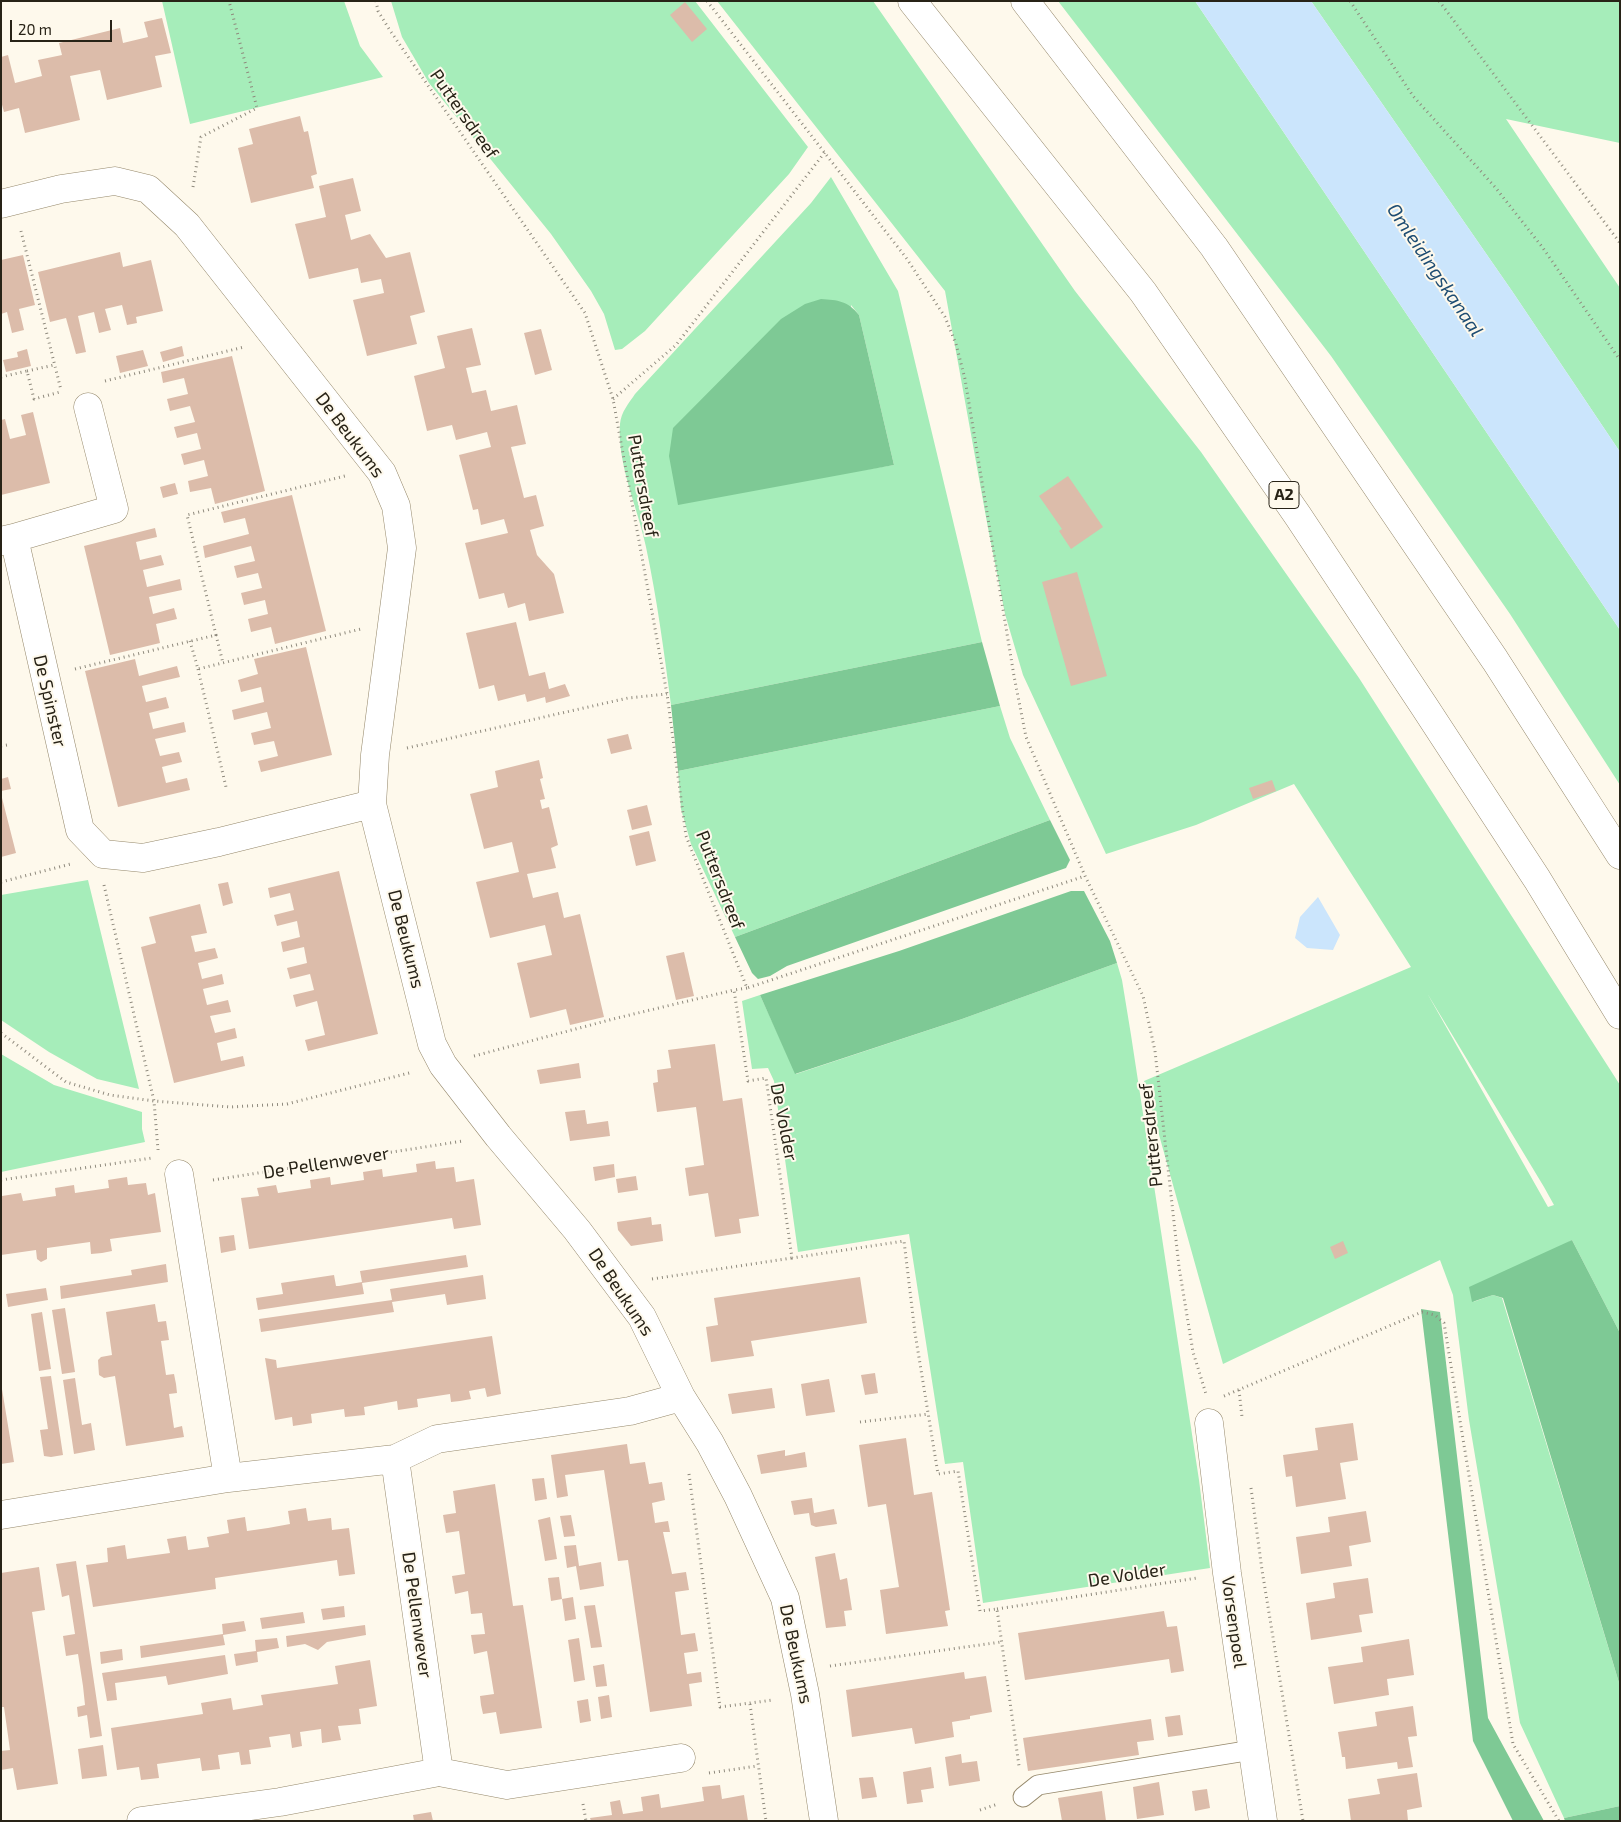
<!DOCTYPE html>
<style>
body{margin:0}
#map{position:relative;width:1621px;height:1822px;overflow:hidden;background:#fef9ec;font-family:"Exo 2",sans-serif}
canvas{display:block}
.frame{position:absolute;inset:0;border:2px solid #282317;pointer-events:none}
.scale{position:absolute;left:10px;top:20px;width:102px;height:22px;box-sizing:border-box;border:2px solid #282317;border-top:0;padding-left:6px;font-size:15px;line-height:18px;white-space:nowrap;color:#282317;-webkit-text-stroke:4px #fef9ec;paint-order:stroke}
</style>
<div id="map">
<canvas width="1621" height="1822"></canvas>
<div class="frame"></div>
<div class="scale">20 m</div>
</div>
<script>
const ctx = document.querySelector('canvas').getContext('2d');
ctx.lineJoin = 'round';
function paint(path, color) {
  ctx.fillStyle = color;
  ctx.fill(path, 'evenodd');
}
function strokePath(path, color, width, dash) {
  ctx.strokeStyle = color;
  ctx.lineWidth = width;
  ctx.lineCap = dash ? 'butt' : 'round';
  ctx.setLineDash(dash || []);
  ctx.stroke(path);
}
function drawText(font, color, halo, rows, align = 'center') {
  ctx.font = font + ' "Exo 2",sans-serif';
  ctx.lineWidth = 4;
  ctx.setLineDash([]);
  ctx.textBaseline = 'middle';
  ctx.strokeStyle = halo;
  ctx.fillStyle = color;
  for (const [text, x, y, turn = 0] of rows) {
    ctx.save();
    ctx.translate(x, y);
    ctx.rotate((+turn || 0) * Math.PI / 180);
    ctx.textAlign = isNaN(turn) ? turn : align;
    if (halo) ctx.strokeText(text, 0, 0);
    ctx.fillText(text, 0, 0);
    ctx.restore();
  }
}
const green = new Path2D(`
 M162 1H344L360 46 383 77 190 124Z
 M391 1H695L808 147 789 174 645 331 622 349 615 350 604 314 591 291 551 234 429 83 402 37Z
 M717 1H873L1075 291 1201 452 1359 678 1620 1085V1333L1572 1240 1473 1302 1493 1295 1502 1298 1620 1686V1806L1564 1818 1520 1723 1469 1420 1453 1295 1440 1260 1223 1364 1144 1081 1411 967 1294 784 1196 825 1106 854 1023 675 1005 614 988 528 945 291ZM1427 993 1544 1187 1554 1205 1548 1207Z
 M1058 1H1195L1620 630V785L1510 614 1331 356Z
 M1311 1H1620V143L1506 119 1620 288V452L1512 291Z
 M831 177 898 291 982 642 671 705C664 651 657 599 646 547 638 508 617 465 620 424 621 412 629 403 635 394L811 203ZM851 305 859 315 894 465 857 471Z
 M1000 706 1010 738 1050 820 735 937 691 844 681 809 678 771Z
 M88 880 139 1089 97 1079 49 1052 1 1020V895Z
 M1117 963 1122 980 1131 1035 1199 1480 1210 1568 983 1603 963 1462 945 1464 909 1234 798 1252 774 1081 768 1068 752 1069 742 1001 760 995 796 1074 962 1019Z
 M1 1054 54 1085 142 1112V1129L145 1142 1 1172Z`);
const forest = new Path2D(`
 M821 299C838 300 848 301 859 315L894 465 678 505 669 456 673 428 781 319 805 304Z
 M982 642 1000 706 678 771 671 705Z
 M1050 820 1070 860 1066 868 787 966 770 976 758 979 752 973 735 937Z
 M1071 891H1084L1110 941 1117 963 962 1019 795 1074 760 995 899 951Z
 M1572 1240 1620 1333V1686L1503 1298 1493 1295 1472 1302 1469 1287Z
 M1421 1309 1440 1312 1488 1718 1544 1821H1513L1473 1741Z
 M1620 1806V1821H1565L1564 1818Z`);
const water = new Path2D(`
 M1195 1H1311L1512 291 1620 452V630Z
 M1318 897 1340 935 1333 950 1307 948 1295 938 1300 917Z`);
const building = new Path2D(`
 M685 2 707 29 692 42 670 15Z
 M162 18 171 53 155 56 162 87 107 100 100 70 70 76 80 120 25 133 19 108 4 112 1 101V57L8 55 15 83 42 76 38 60 62 55 59 43 120 28 123 43 148 37 144 22Z
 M300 116 304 132 308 131 317 174 311 176 314 188 251 203 238 148 253 144 249 129Z
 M353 178 361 211 345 215 351 240 370 234 386 258 410 252 425 312 410 316 417 344 367 356 353 300 384 293 381 279 361 283 358 268 309 279 295 224 326 217 319 186Z
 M120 252 123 267 151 260 163 311 136 317 137 323 127 325 122 305 105 309 111 330 99 333 94 312 78 316 86 352 76 354 66 318 50 322 38 272Z
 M23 255 35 305 19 309 24 330 12 333 7 312 1 314V260Z
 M472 328 481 365 466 368 472 393 486 390 491 411 517 405 526 444 511 447 524 498 536 495 544 526 530 530 537 555 554 574 564 613 529 621 525 603 508 608 504 593 479 599 465 543 508 533 504 519 481 525 478 509 473 510 459 455 491 447 487 432 456 440 452 425 427 431 414 376 445 368 437 336Z
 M541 329 552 370 535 375 524 333Z
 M182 346 184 356 163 362 160 352Z
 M27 349 31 366 6 372 3 360 18 357 17 352Z
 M143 350 148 366 120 373 116 356Z
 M232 356 265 491 215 504 211 488 190 492 188 481 208 476 204 460 184 465 181 454 201 449 197 433 177 438 174 427 195 422 190 406 170 411 167 399 188 394 184 378 163 383 161 372Z
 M33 412 50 483 1 495V420L5 419 10 439 26 435 21 415Z
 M1068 476 1103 527 1071 549 1059 531 1062 529 1039 496Z
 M175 483 178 494 163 498 160 487Z
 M292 495 326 631 275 644 271 627 251 632 248 619 268 614 265 600 244 605 241 593 262 588 258 573 237 578 234 566 255 561 251 546 205 558 203 546 249 534 245 518 224 523 221 512Z
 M155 528 157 537 136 542 140 560 161 555 164 565 143 570 147 587 180 579 182 590 149 597 153 614 174 608 177 619 156 624 160 643 110 655 84 546Z
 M1077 572 1107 676 1071 686 1042 582Z
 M516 622 529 676 545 672 549 689 565 684 570 696 546 703 545 697 527 702 525 694 498 701 494 685 479 689 466 633Z
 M306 647 332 755 261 772 258 761 278 756 274 741 254 745 251 733 271 728 267 712 234 720 232 710 264 702 261 687 241 692 238 680 258 674 254 659Z
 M135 659 139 676 177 666 180 677 142 686 146 702 166 697 169 708 149 713 153 729 184 722 186 732 155 739 160 756 179 752 182 762 162 767 166 783 187 778 190 790 118 807 85 671Z
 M628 734 632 749 611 754 607 739Z
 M539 760 543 778 540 779 545 799 540 800 542 809 549 807 558 845 551 848 556 868 527 874 533 898 558 892 564 918 580 914 604 1017 570 1025 566 1009 530 1018 517 963 552 955 545 925 490 938 476 882 519 872 512 842 484 849 470 794 498 787 495 771Z
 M8 777 11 789 1 791V779Z
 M1272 780 1276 791 1253 799 1249 788Z
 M1 794 16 853 1 857Z
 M647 805 652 825 632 830 627 810Z
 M649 831 656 861 636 866 629 836Z
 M339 871 378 1034 308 1051 305 1040 325 1035 317 1001 296 1007 293 995 314 990 310 974 290 979 287 968 307 963 304 947 283 952 281 942 300 937 297 921 277 926 274 915 294 910 290 893 270 898 268 888Z
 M228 882 233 903 223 906 218 884Z
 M200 904 207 933 191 936 195 952 215 948 218 958 198 963 202 979 222 974 224 984 203 989 207 1005 228 1000 231 1012 210 1016 215 1033 235 1028 237 1038 217 1043 221 1061 243 1056 245 1066 174 1083 141 947 156 943 149 917Z
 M684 952 694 996 676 1000 666 956Z
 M715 1044 723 1101 742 1098 759 1216 739 1219 741 1233 715 1237 708 1193 689 1196 685 1168 704 1165 696 1107 657 1112 653 1083 658 1082 657 1070 671 1068 668 1050Z
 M579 1063 581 1078 540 1084 537 1070Z
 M585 1110 587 1124 608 1121 610 1136 570 1141 565 1112Z
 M435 1161 436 1169 454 1167 456 1182 474 1179 481 1225 454 1229 452 1218 249 1249 241 1198 259 1196 257 1188 276 1185 278 1193 311 1188 310 1180 330 1177 331 1185 364 1180 363 1172 382 1169 383 1177 417 1172 416 1164Z
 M614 1164 615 1177 595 1181 593 1167Z
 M636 1176 638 1190 618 1193 616 1179Z
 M127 1177 128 1185 146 1183 148 1195 155 1193 161 1232 110 1239 112 1251 102 1253 91 1254 90 1242 47 1248V1259L41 1262 37 1259 36 1250 1 1255 2 1196 21 1193 23 1201 56 1196 55 1188 74 1185 75 1193 109 1188 108 1180Z
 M651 1217 652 1225 661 1224 663 1241 631 1246 618 1230 617 1222Z
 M234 1235 236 1250 221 1253 219 1237Z
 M1343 1241 1348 1253 1335 1259 1330 1247Z
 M466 1255 468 1267 362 1283 364 1294 258 1310 256 1298 283 1294 281 1283 334 1275 336 1286H339L362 1282 360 1271Z
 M166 1264 168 1282 61 1299 60 1286 132 1275 131 1270Z
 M483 1275 486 1299 447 1305 445 1294 392 1302 394 1312 261 1332 259 1319 392 1300 390 1289Z
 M860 1277 867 1323 751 1341 754 1356 711 1362 706 1327 718 1325 714 1298Z
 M46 1288 48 1300 8 1307 6 1294Z
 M155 1304 158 1322 166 1321 169 1340 161 1341 166 1375 174 1374 176 1384 177 1393 169 1394 174 1428 182 1426 184 1437 126 1446 115 1376 104 1378 99 1375 98 1360 101 1357 112 1355 106 1312Z
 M65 1308 75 1372 62 1374 52 1310Z
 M42 1312 51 1369 39 1371 31 1314Z
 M492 1336 501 1394 487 1397 485 1388 469 1391 471 1399 460 1401 451 1402 450 1394 417 1399 418 1407 398 1410 397 1401 364 1407 365 1415 345 1417 344 1409 311 1414 312 1423 293 1426 292 1417 275 1420 265 1358 276 1360 277 1368Z
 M875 1373 878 1393 865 1395 861 1375Z
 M51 1376 63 1455 51 1457 44 1456 40 1430 48 1429 40 1377Z
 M75 1378 82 1425 91 1423 95 1450 74 1454 63 1380Z
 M829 1379 835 1412 806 1416 801 1384Z
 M1 1383 14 1462 1 1464Z
 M772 1388 775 1408 732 1414 728 1394Z
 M1353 1423 1358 1460 1340 1463 1346 1499 1296 1507 1292 1476 1286 1477 1283 1455 1318 1450 1315 1428Z
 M906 1438 914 1495 932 1492 950 1610 945 1611 948 1626 886 1634 880 1590 899 1587 886 1504 868 1507 859 1445Z
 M627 1444 630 1464 645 1462 649 1484 662 1482 665 1500 652 1503 655 1523 668 1521 670 1532H663L672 1574 686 1572 689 1590 675 1592 681 1635 695 1633 698 1651 684 1653 687 1674 701 1672 702 1682 689 1684 692 1706 650 1712 628 1560 618 1561 604 1470 565 1475 568 1496 557 1498 551 1455Z
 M785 1450V1456L805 1452 807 1467 761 1474 757 1455Z
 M544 1478 547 1499 535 1501 532 1479Z
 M495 1484 513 1606 523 1605 542 1728 500 1734 496 1712 483 1714 481 1705 480 1696 494 1694 487 1651 474 1654 471 1635 485 1634 482 1613 471 1614 468 1591 455 1594 452 1576 465 1574 459 1531 446 1533 443 1515 456 1513 453 1491Z
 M812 1498 814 1513 834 1509 837 1524 816 1527 811 1525 809 1513 794 1515 791 1501Z
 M306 1508 308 1521 331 1518 332 1530 349 1528 355 1574 339 1576 337 1560 215 1578 216 1589 93 1607 86 1565 108 1562 107 1548 125 1545 127 1559 148 1556 170 1553 167 1539 186 1536 188 1550 209 1547 207 1537 229 1533 227 1520 245 1517 247 1531 268 1528 290 1524 288 1511Z
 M1366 1511 1371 1542 1349 1546 1352 1566 1301 1574 1296 1537 1330 1532 1328 1517Z
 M571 1515 575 1536 564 1537 560 1516Z
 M550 1517 557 1559 545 1561 538 1520Z
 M576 1545 579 1566 601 1562 604 1586 580 1590 576 1566 567 1568 564 1546Z
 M835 1553 840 1580 847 1578 852 1610 844 1611 846 1626 826 1628 815 1557Z
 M76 1561 102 1736 90 1738 87 1715 78 1717 77 1707 85 1705 83 1686 78 1654 66 1656 63 1636 75 1634 69 1595 62 1597 56 1564Z
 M39 1567 45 1610 32 1612 58 1784 17 1790 13 1768 1 1770V1751L10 1750 4 1707H1V1573Z
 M559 1577 562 1599 551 1601 548 1578Z
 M1368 1578 1373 1613 1359 1615 1362 1632 1311 1640 1306 1603 1335 1598 1333 1583Z
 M573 1597 576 1619 565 1621 562 1599Z
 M595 1605 602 1647 591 1648 584 1606Z
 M344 1606 345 1617 323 1620 321 1609Z
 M1164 1611 1167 1627 1177 1626 1184 1671 1171 1673 1169 1659 1025 1680 1018 1633Z
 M303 1612 305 1623 262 1629 260 1618Z
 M244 1621 246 1631 223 1635 225 1645 141 1658 140 1646 223 1634 222 1624Z
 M365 1625 366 1635 327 1642 318 1650 305 1644 287 1647 286 1636Z
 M277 1638 279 1648 257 1652 258 1662 236 1666 234 1654 256 1651 255 1640Z
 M579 1638 585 1680 574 1682 568 1640Z
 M1409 1639 1414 1675 1387 1679 1389 1695 1334 1704 1328 1667 1363 1662 1361 1647Z
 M122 1649 123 1660 101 1664 100 1652Z
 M225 1655 228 1674 168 1685 166 1676 115 1683 117 1700 107 1701 102 1673Z
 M370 1660 377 1706 359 1709 361 1724 338 1726 341 1740 322 1743 321 1729 300 1732 302 1746 292 1748 290 1734 269 1737 271 1747 249 1750 251 1764 241 1765 239 1752 218 1755 220 1769 202 1771 200 1758 157 1764 159 1778 141 1780 139 1767 117 1770 111 1728 203 1714 201 1703 231 1698 233 1710 263 1705 261 1695 338 1684 335 1666Z
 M604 1664 607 1686 596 1687 593 1666Z
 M964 1672 965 1679 986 1676 992 1712 970 1716V1719L952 1722 954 1737 915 1744 912 1728 852 1737 846 1690Z
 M609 1695 612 1717 601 1719 598 1697Z
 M588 1699 591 1721 580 1723 577 1701Z
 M1413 1706 1417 1736 1408 1737 1413 1767 1398 1769 1397 1762 1346 1769 1345 1757H1342L1338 1732 1377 1726 1375 1712Z
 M1180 1715 1183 1735 1168 1737 1165 1717Z
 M1151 1719 1154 1740 1137 1742 1139 1755 1028 1771 1023 1738Z
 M103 1745 107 1776 82 1779 78 1749Z
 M961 1754 962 1763 977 1761 980 1781 949 1786 945 1757Z
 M931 1767 934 1788 921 1790 923 1802 907 1804 903 1772Z
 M1417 1773 1422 1807 1407 1810 1408 1821H1351L1348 1799 1380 1794 1377 1779Z
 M873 1777 877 1797 862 1799 859 1778Z
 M1159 1782 1164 1815 1137 1819 1133 1787Z
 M720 1785 722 1799 744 1795 748 1821H591L590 1818 612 1815 610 1802 620 1800 623 1814 643 1811 641 1797 659 1794 661 1808 704 1801 702 1787Z
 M1207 1789 1210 1808 1195 1811 1192 1791Z
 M1102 1791 1106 1821H1062L1058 1798Z
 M431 1812 433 1821H414L413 1815Z`);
const path = new Path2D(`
 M376 1 378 11 389 29 585 313 613 399 667 694 686 836 747 988 1085 876
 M707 1 907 259 945 317 956 344 965 379 1014 676 1026 737 1085 876 1143 996 1155 1051 1179 1267 1193 1352 1206 1394
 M1350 1 1413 96 1495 187 1543 248 1620 360
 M1439 1 1620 243
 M193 187 201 137 257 108 229 1
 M21 231 61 390
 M27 371 54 365
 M1 377 27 371 34 399 60 392
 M105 381 244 347
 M613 399 676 345 825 152
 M216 635 223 663
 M190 641 198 669 361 629
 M75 669 216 635 187 515 345 476
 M198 669 226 787
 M1 746 7 745
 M407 748 628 698 667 694
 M1 882 71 864
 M104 885 154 1101 158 1150
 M747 988 734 990 748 1081 766 1078 792 1258 904 1241 915 1333 938 1474 958 1471 980 1611 997 1609 1019 1766
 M1 1033 66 1082 110 1095 154 1101 230 1107 287 1104 413 1072
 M474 1056 617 1018 734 990
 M1 1180 152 1158
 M213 1180 463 1141
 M652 1279 792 1258
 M1239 1390 1242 1417
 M1224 1396 1422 1312 1435 1315 1444 1323 1513 1744 1559 1821
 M860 1422 929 1414
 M689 1474 720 1707 773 1700
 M1251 1488 1262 1570 1303 1821
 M997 1609 1197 1578
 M830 1666 1001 1642
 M750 1704 766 1821
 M709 1773 757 1766
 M583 1804 586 1821
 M980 1810 998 1804`);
const service = new Path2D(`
 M1023 1797 1038 1785 1252 1750`);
const minor = new Path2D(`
 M1 204 61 189 115 181 148 189 187 225 382 473 396 506 402 548 375 755 372 804 432 1044 443 1065 498 1136 577 1230 642 1317 681 1397 710 1443 738 1496 785 1598 805 1694 824 1821
 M14 538 114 509 88 407
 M1 541 14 538 80 830 103 854 143 858 219 842 372 804
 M179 1174 228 1478
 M1209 1423 1227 1573 1263 1821
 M395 1459 439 1772
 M1 1515 228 1478 395 1459 437 1439 630 1411 681 1397
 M141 1821 280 1802 439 1772 507 1785 681 1758`);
const motorway = new Path2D(`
 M912 1 1143 292 1298 516 1424 706 1537 879 1620 1015
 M1025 1 1214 247 1495 660 1620 855`);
const shields = [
 [1284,495,30]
];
const shieldNames = [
 ["A2",1284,495]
];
const streetNames = [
 ["Puttersdreef",464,114,55],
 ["De Beukums",350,435,53],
 ["Puttersdreef",643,486,80],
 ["De Spinster",50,701,77],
 ["Puttersdreef",720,880,69],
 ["De Beukums",406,939,76],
 ["De Volder",784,1122,79],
 ["Puttersdreef",1151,1135,-96],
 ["De Pellenwever",326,1163,-9],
 ["De Beukums",621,1292,56],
 ["De Volder",1127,1575,-9],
 ["De Pellenwever",417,1615,82],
 ["Vorsenpoel",1234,1622,82],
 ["De Beukums",796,1654,78]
];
const waterNames = [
 ["Omleidingskanaal",1435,270,56]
];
paint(green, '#a6edba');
paint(forest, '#7ec995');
paint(water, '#cbe5fc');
paint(building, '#dcbcaa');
strokePath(service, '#95886b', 21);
strokePath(minor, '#95886b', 29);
strokePath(motorway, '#95886b', 29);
strokePath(path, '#8f8a7d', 3, [1, 4]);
strokePath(service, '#fff', 19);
strokePath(minor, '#fff', 28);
strokePath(motorway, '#fff', 28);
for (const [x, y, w] of shields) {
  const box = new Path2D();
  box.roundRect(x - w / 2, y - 13.5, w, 27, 4);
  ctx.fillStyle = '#fef9ec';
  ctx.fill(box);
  strokePath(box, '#282317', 1);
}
drawText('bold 16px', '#282317', null, shieldNames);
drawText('18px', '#282317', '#fef9ec', streetNames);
drawText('italic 19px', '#1e4d73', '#fef9ec', waterNames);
</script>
